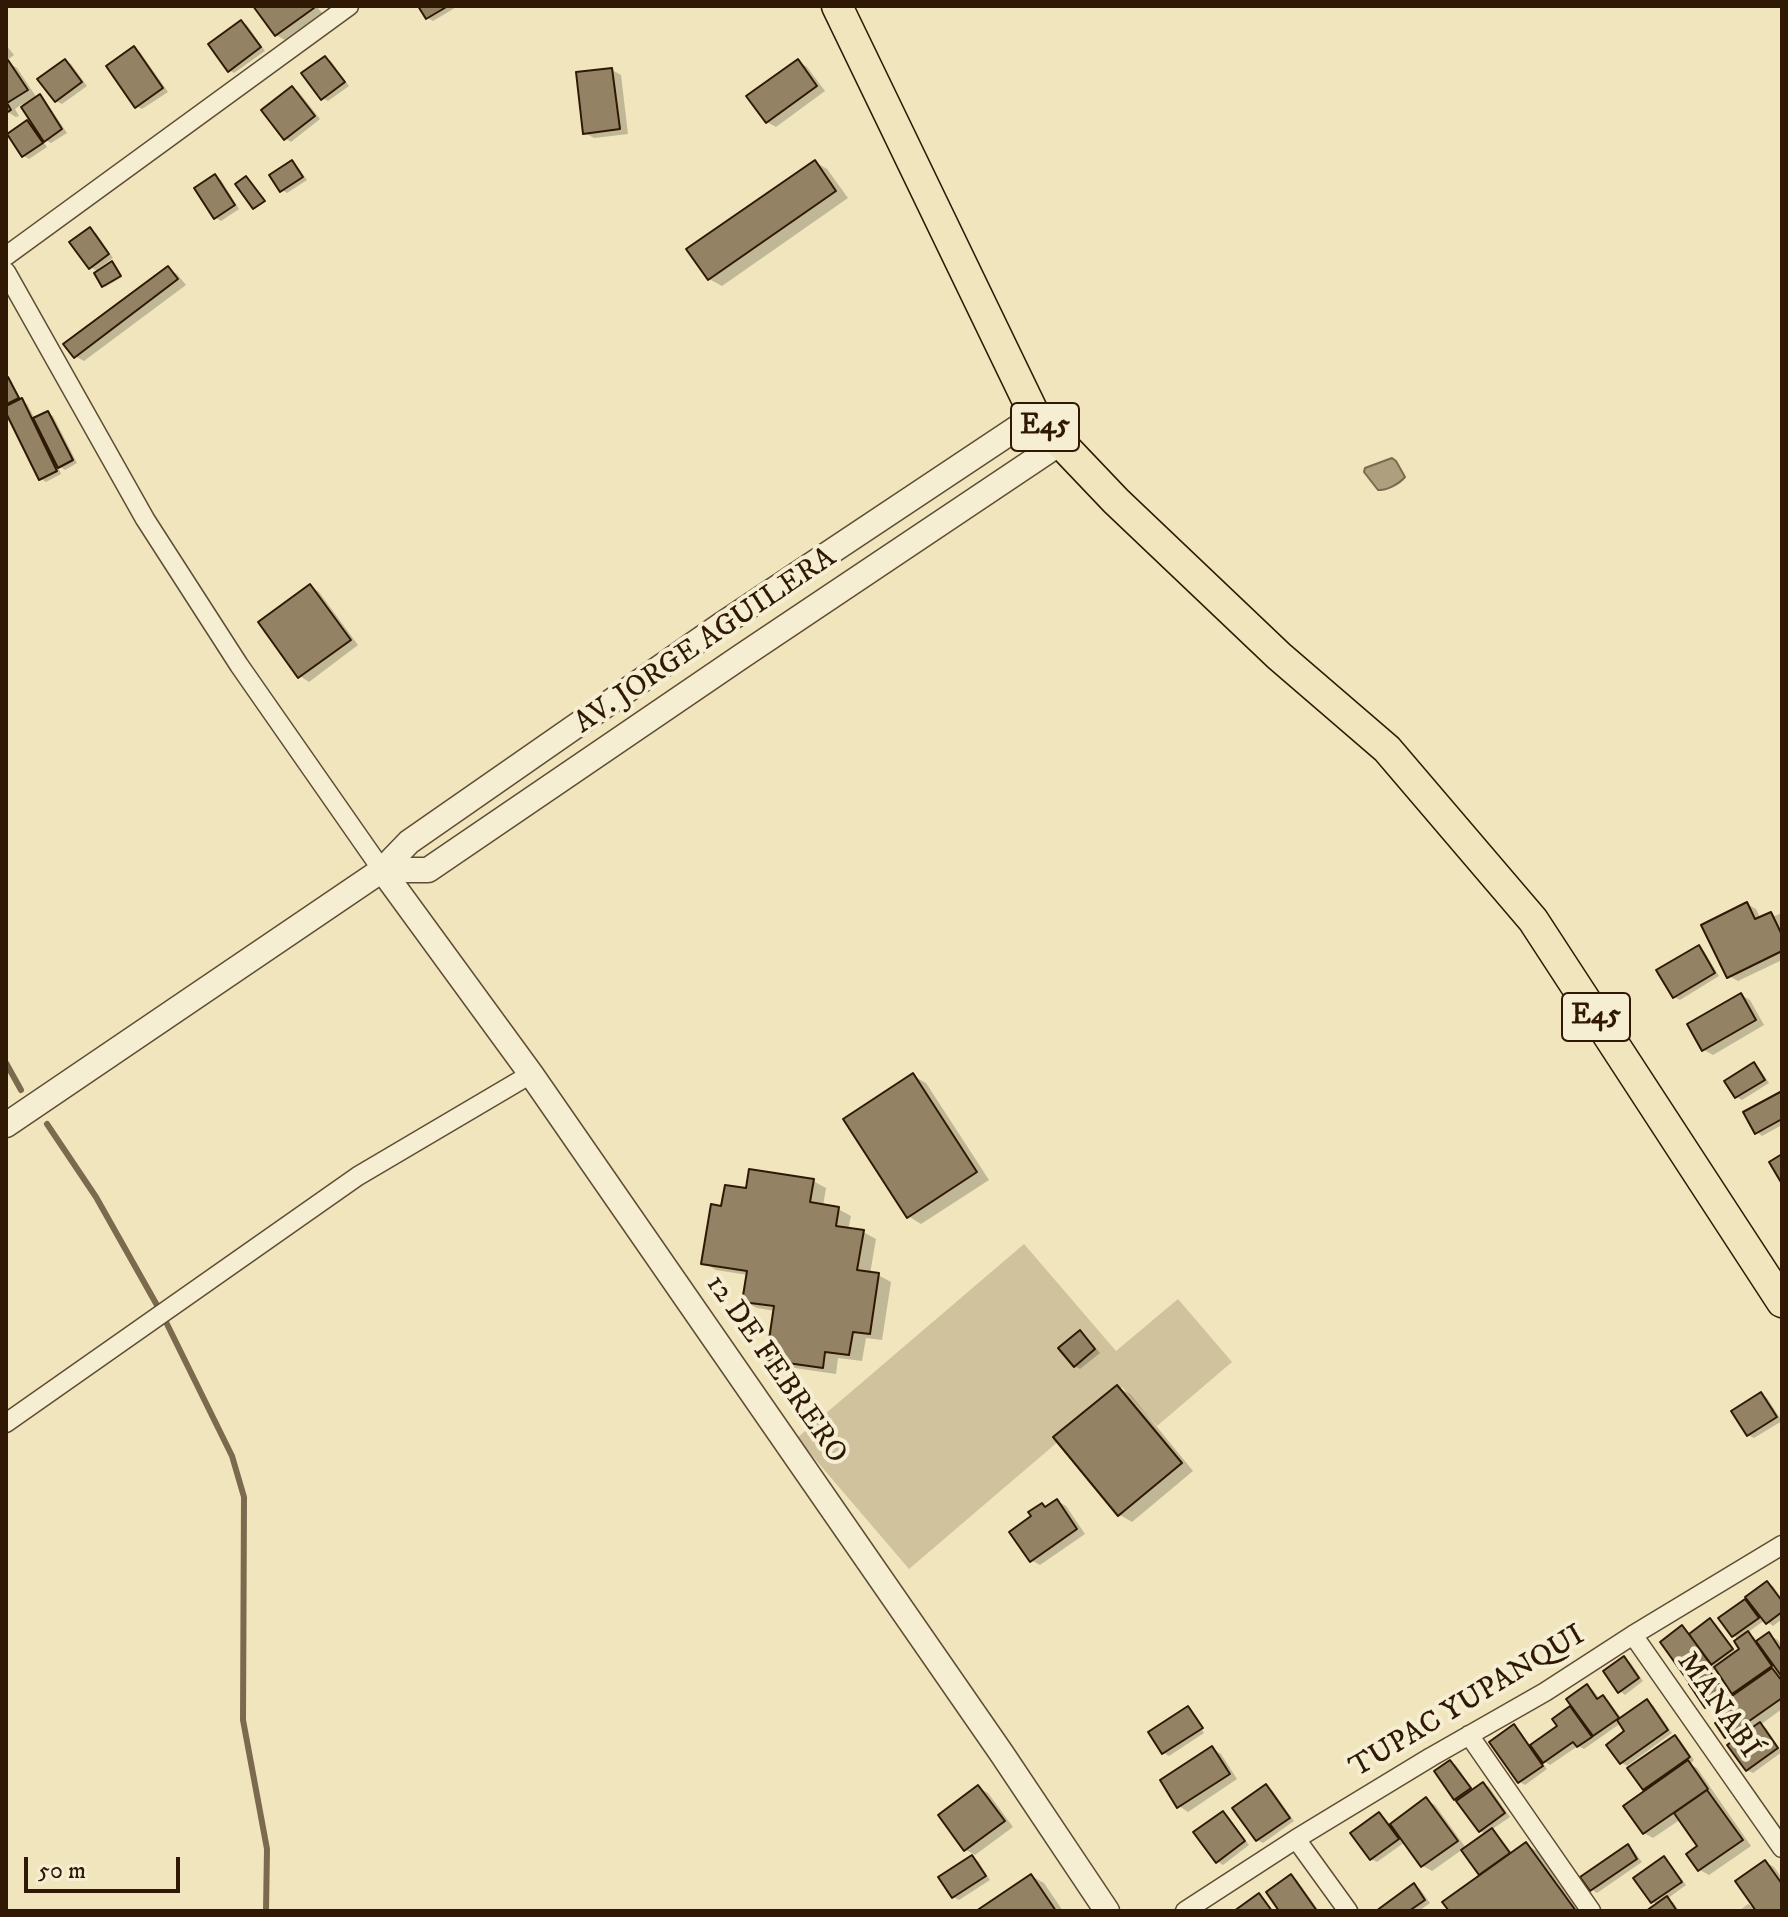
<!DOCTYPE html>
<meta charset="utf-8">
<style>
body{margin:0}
#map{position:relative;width:1788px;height:1917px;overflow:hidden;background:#f0e5bc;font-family:"IM FELL DW Pica",serif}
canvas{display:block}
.frame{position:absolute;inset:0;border:8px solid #2f1905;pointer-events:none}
.scale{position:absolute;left:24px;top:1857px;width:156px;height:36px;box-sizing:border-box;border:4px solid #2f1905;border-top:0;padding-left:10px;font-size:24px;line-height:28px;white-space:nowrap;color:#2f1905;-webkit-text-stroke:6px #f5eed3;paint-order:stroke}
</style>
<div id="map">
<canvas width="1788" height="1917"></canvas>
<div class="frame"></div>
<div class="scale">50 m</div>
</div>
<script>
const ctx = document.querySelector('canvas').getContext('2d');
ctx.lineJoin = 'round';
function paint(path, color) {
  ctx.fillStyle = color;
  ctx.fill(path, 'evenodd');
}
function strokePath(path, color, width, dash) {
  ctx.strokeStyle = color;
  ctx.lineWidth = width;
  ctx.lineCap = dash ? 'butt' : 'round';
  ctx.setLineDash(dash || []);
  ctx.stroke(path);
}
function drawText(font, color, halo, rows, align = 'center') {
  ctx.font = font + ' "IM FELL DW Pica",serif';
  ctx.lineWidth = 8;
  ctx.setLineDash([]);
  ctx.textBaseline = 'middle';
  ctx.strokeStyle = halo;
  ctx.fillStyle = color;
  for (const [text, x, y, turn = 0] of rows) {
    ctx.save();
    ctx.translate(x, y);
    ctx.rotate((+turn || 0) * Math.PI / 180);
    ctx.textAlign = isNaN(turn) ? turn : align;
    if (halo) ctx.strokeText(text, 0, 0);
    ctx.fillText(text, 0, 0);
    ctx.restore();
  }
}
const green = new Path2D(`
 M1024 1244 1116 1351 1178 1299 1232 1362 1157 1426 1122 1387 909 1569 797 1438Z`);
const water = new Path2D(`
 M1392 458 1396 461 1405 477C1400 483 1387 491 1378 490L1364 472 1365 468Z`);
const shadow = new Path2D(`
 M255 6H316L322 13 285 40 276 35Z
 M420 6H458L433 21 428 18Z
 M241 22 247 25 265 51 234 73 229 70Z
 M6 45 14 55 6 61Z
 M135 48 140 52 168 92 142 109 136 106Z
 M326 58 331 61 349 86 328 101 322 98Z
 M6 61 17 68 37 98 40 97 45 100 67 133 51 143 40 137 47 147 29 159 24 156 27 123 38 129 22 104 15 109 19 116 16 117 9 113 6 115Z
 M65 61 71 64 87 86 62 104 56 101Z
 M798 61 807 67 825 91 776 127 767 122Z
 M612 70 621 75 628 134 594 138 585 133Z
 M292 88 298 91 320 119 291 142 285 138Z
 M815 162 827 169 848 198 722 286 709 279Z
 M292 163 297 166 307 180 287 193 282 190Z
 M215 176 221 180 239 209 221 221 215 217Z
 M90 230 96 233 113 258 98 269 99 271 112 264 122 277 105 287 99 272 90 267Z
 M168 269 177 274 186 285 84 361 75 356Z
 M8 379 20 401 27 404 35 419 47 413 53 416 77 463 65 470 57 465 61 474 46 482 40 478 6 409 12 405 8 403 6 398V380Z
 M310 586 319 592 358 645 309 682 300 676Z
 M1747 904 1756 909 1761 919 1771 914 1775 916 1782 913V960L1738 981 1729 976Z
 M1699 948 1704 951 1719 976 1680 1000 1674 997Z
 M1741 995 1750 1000 1764 1025 1713 1055 1704 1050Z
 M1754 1065 1759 1068 1769 1083 1742 1100 1737 1097 1727 1082Z
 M913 1076 926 1083 989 1180 921 1224 908 1216Z
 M1782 1093V1125L1762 1136 1757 1132Z
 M813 1181 826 1188 823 1206 838 1209 851 1216 848 1230 863 1232 876 1239 870 1274 878 1275 891 1282 882 1340 866 1338 862 1361 838 1358 836 1374 781 1366 768 1359 775 1311 757 1308 744 1301 748 1275 716 1270 704 1263 723 1208 748 1191Z
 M1080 1333 1086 1336 1100 1353 1080 1369 1075 1366Z
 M1117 1387 1130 1394 1193 1471 1132 1522 1120 1515Z
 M1762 1395 1767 1398 1782 1421 1754 1438 1748 1435Z
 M1057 1501 1066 1506 1085 1534 1040 1565 1031 1560 1034 1517 1042 1505 1047 1508Z
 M1767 1583 1773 1586 1782 1599V1619L1773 1626 1765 1620 1747 1633 1754 1637 1757 1642 1769 1635 1778 1640 1782 1646V1709L1760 1725 1766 1728 1782 1752 1753 1773 1747 1770 1736 1742 1727 1736 1729 1716 1721 1703 1712 1709 1706 1706 1695 1682 1690 1679 1682 1628 1691 1635 1710 1621 1716 1624 1737 1653 1742 1650 1740 1640 1734 1636 1721 1619 1745 1601 1756 1607ZM1716 1668 1734 1692 1737 1694 1731 1699 1714 1676 1709 1673Z
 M1624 1659 1630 1662 1643 1681 1625 1695 1620 1691Z
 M1587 1686 1592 1689 1600 1699 1603 1697 1608 1700 1622 1719 1647 1702 1653 1705 1672 1733 1627 1766 1621 1762 1627 1732 1621 1723 1584 1749 1578 1746 1550 1765 1540 1759 1547 1769 1525 1785 1520 1782 1492 1742 1514 1726 1519 1730 1531 1747 1560 1727 1554 1719 1574 1706Z
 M1188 1708 1192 1710H1189L1204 1733 1169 1756 1164 1753Z
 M1675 1737 1680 1740 1694 1760 1690 1764 1697 1768 1751 1846 1709 1875 1700 1870V1847L1681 1819 1653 1838 1644 1833 1648 1791 1644 1789Z
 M1212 1749 1221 1754 1237 1779 1188 1812 1179 1806Z
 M1450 1762 1456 1765 1474 1791 1483 1784 1489 1787 1510 1817 1491 1830 1497 1834 1513 1854 1526 1845 1539 1852 1581 1911H1451L1484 1875 1463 1849 1432 1871 1423 1866 1405 1842 1377 1862 1371 1859 1380 1814 1385 1818 1391 1826 1426 1800 1435 1805 1466 1848 1486 1834 1480 1831 1460 1801 1456 1798Z
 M1266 1787 1272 1790 1294 1821 1263 1843 1257 1840Z
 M978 1788 988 1793 1013 1827 975 1855 966 1850Z
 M1223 1813 1228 1816 1249 1845 1223 1865 1217 1861Z
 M1628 1847 1633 1850 1642 1862 1597 1893 1591 1889Z
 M972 1857 978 1861 990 1880 959 1900 953 1897Z
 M1664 1859 1669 1862 1686 1885 1667 1899 1673 1902 1679 1911H1649L1658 1905 1653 1902Z
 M1765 1862 1774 1867 1782 1878V1911H1739L1748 1904 1758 1911Z
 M1031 1876 1044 1883 1063 1911H980Z
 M1291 1876 1297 1880 1319 1911H1282Z
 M1414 1886 1420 1889 1430 1903 1419 1911H1379Z`);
const stream = new Path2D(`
 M6 1063 21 1090
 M47 1124 96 1197 158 1307
 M166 1322 232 1456 244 1497 243 1720 267 1849 266 1911`);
const building = new Path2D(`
 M253 6H313L314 8 275 36Z
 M418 6H448L426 19Z
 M241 20 261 47 228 72 208 44Z
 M134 46 163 88 135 108 106 66Z
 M325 56 345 82 321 100 301 73Z
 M65 59 82 82 55 102 37 79Z
 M798 59 817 86 766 123 746 96Z
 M8 60 28 90 7 103 11 110 6 113V61Z
 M612 68 620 129 583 134 576 72Z
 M292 86 315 116 284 140 261 110Z
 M40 94 62 129 44 142 21 107Z
 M27 120 43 143 22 157 7 134Z
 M292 160 303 177 280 192 269 175Z
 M815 160 836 191 708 280 686 249Z
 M215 174 235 205 214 219 194 188Z
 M246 176 265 201 253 209 235 184Z
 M90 227 109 254 89 269 69 242Z
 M112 261 121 276 102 287 94 273Z
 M168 266 178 279 74 358 63 344Z
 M8 377 19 398 7 404 6 378Z
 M22 398 57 471 39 480 6 413V406Z
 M48 411 73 460 58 468 33 418Z
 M310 584 351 640 298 678 258 622Z
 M1747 902 1755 919 1771 912 1782 935V951L1727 978 1701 925Z
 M1699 945 1715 973 1673 998 1656 970Z
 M1741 993 1756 1020 1702 1051 1687 1024Z
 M1754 1062 1765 1080 1735 1098 1724 1081Z
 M913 1073 977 1172 907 1218 843 1119Z
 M1782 1091V1119L1755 1134 1743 1112Z
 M1782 1154V1184L1769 1162Z
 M749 1169 814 1179 810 1202 839 1207 836 1226 864 1230 857 1270 879 1273 870 1334 853 1332 849 1355 825 1352 823 1368 766 1360 774 1306 742 1302 747 1271 701 1264 711 1204 721 1206 725 1185 746 1188Z
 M1080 1330 1095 1349 1074 1367 1058 1348Z
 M1117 1385 1182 1463 1118 1516 1053 1437Z
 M1761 1392 1777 1417 1747 1436 1731 1411Z
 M1057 1499 1077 1529 1030 1562 1009 1532 1031 1516 1028 1512 1042 1503 1045 1507Z
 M1767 1581 1782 1601V1612L1766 1624 1745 1597Z
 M1745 1599 1759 1618 1732 1637 1718 1618Z
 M1710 1618 1733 1649 1711 1665 1689 1634Z
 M1682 1625 1711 1664 1688 1681 1660 1642Z
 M1748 1631 1772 1666 1732 1694 1714 1667 1739 1649 1734 1641Z
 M1769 1632 1782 1652V1677L1756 1641Z
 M1624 1656 1639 1678 1618 1693 1603 1671Z
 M1772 1668 1782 1681V1698L1725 1738 1715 1723 1727 1715 1719 1705Z
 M1709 1670 1725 1693 1705 1708 1689 1684Z
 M1587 1684 1597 1699 1603 1695 1619 1718 1593 1736 1566 1699Z
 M1647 1699 1668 1730 1620 1764 1606 1745 1624 1731 1617 1720Z
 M1188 1706 1203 1728 1162 1754 1148 1732Z
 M1570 1706 1592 1737 1577 1747 1573 1742 1543 1763 1530 1745 1557 1726 1552 1719Z
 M1760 1722 1778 1748 1746 1771 1727 1745Z
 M1514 1724 1543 1766 1518 1783 1489 1742Z
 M1675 1735 1690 1757 1643 1790 1627 1768Z
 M1212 1746 1230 1774 1177 1808 1160 1780Z
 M1450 1760 1471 1788 1454 1800 1434 1771Z
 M1688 1760 1708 1789 1643 1834 1623 1806Z
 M1483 1782 1505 1813 1479 1832 1456 1801Z
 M1266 1784 1290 1818 1256 1841 1232 1808Z
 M978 1785 1005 1821 964 1851 938 1815Z
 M1707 1790 1743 1840 1698 1871 1686 1854 1697 1846 1674 1813Z
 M1426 1797 1458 1841 1421 1867 1390 1824Z
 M1223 1811 1245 1841 1216 1863 1193 1832Z
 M1379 1812 1399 1839 1370 1860 1350 1833Z
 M1492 1828 1510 1853 1479 1875 1461 1850Z
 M1526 1842 1576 1911H1449L1442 1902Z
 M1628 1844 1637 1859 1590 1891 1580 1877Z
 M972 1855 986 1876 952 1898 938 1877Z
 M1664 1856 1682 1882 1651 1903 1633 1878Z
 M1765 1860 1782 1884V1911H1756L1735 1881Z
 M1031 1874 1056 1911H976Z
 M1291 1874 1317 1911H1279L1266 1892Z
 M1414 1883 1425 1900 1409 1911H1376Z
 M1259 1893 1272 1911H1234Z
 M1667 1896 1677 1911H1646Z`);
const minor = new Path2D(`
 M6 256 349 6
 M6 272 145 519 239 665 382 870
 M6 1423 358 1176 531 1074
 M1633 1635 1782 1848
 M1469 1735 1591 1911
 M1296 1839 1348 1911
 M1185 1911 1296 1839 1431 1757 1545 1692 1633 1635 1782 1545`);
const tertiary = new Path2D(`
 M382 870 531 1074 1002 1754 1107 1911
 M382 870H428L742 656 1060 443
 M6 1125 382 870 409 842 721 625 1035 416`);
const primary = new Path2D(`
 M837 6 1035 416 1116 501 1279 656 1387 749 1533 920 1782 1302`);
const shields = [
 [1045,427,68],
 [1596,1017,68]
];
const shieldNames = [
 ["E45",1045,427],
 ["E45",1596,1017]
];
const streetNames = [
 ["AV. JORGE AGUILERA",706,642,-34],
 ["12 DE FEBRERO",775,1370,55],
 ["TUPAC YUPANQUI",1468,1703,-31],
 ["MANABÍ",1717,1706,55]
];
paint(green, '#cfc29d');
paint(water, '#aea07e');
strokePath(water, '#7b6a4e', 2);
paint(shadow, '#0003');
strokePath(stream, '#7b6a4e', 6);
paint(building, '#938364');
strokePath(building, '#2f1905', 2);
strokePath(minor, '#5f4c33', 21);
strokePath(tertiary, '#5f4c33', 27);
strokePath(primary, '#2f1905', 33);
strokePath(minor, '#f5eed3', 18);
strokePath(tertiary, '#f5eed3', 24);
strokePath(primary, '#f0e5bc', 30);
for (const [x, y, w] of shields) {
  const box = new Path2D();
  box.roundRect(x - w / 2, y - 24, w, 48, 6);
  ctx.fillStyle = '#f5eed3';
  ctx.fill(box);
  strokePath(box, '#2f1905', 2);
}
drawText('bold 28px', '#2f1905', null, shieldNames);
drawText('30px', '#2f1905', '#f5eed3', streetNames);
</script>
